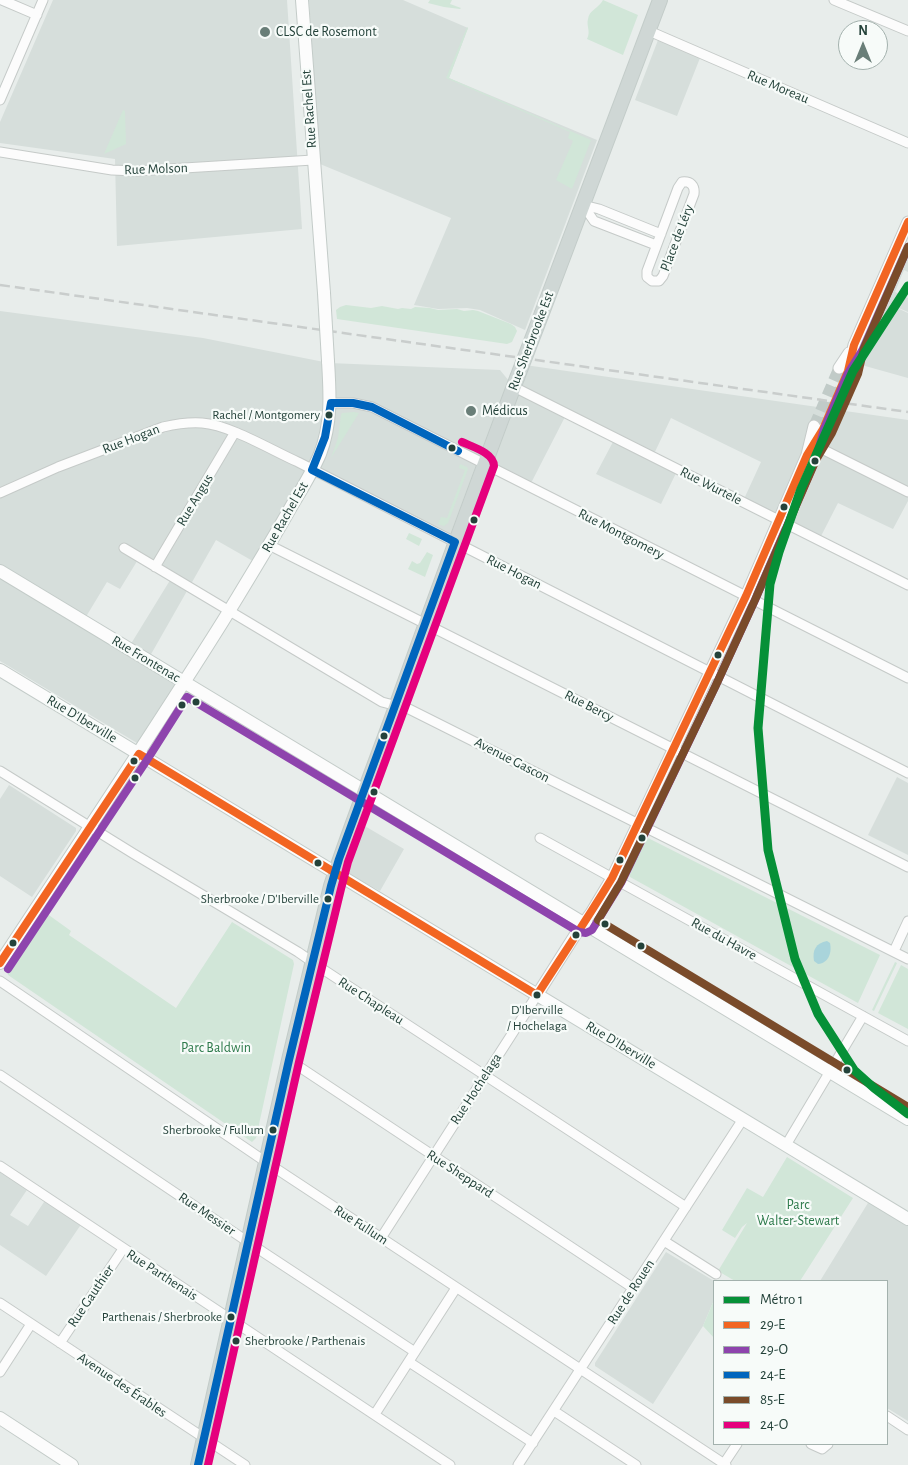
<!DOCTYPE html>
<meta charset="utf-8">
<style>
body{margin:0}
#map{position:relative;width:908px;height:1465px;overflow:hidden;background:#e8edeb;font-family:"Alegreya Sans",sans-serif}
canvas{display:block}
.legend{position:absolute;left:713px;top:1280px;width:175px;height:165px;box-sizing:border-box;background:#f7fbf9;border:1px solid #a3b1ad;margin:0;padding:6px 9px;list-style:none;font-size:15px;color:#24423a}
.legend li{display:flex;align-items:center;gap:10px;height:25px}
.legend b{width:25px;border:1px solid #a3b1ad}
.north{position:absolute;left:838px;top:20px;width:50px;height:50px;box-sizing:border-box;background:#f7fbf9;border:1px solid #a3b1ad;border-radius:50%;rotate:0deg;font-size:14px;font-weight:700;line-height:20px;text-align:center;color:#24423a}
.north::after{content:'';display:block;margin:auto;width:18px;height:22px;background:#697e78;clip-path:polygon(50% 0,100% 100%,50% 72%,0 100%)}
</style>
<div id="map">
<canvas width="908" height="1465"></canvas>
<ul class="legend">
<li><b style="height:6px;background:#069037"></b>Métro 1</li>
<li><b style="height:6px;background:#f26522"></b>29-E</li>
<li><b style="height:6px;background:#8e44ad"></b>29-O</li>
<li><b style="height:6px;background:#0065bd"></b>24-E</li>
<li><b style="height:6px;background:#7a4b2a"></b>85-E</li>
<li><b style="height:6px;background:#e5007d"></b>24-O</li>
</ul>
<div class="north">N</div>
</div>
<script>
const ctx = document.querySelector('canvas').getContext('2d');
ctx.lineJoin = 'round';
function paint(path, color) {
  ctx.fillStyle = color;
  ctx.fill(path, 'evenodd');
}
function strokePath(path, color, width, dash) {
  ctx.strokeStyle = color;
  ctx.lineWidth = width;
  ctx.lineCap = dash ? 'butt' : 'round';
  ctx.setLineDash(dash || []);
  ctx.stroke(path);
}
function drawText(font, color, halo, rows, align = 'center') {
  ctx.font = font + ' "Alegreya Sans",sans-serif';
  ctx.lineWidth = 4.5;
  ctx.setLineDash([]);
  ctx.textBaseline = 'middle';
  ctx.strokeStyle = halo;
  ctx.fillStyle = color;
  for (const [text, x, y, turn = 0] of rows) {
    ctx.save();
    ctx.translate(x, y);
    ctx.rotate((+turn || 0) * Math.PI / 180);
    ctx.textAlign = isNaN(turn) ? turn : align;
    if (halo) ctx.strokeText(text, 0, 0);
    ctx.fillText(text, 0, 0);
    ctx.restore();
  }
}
const built = new Path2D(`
 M53 0H287L302 229 117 246 115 159 0 143V122Z
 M309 0H403L468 28 449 78 597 140 525 330 480 310 467 308 438 309 414 305 451 218 320 164Z
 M658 40 700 58 677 116 635 100Z
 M908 244V272L904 270 895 292 908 298V312L887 303 907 258 903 256Z
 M884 302 908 313V378L858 364Z
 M0 311 203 338 329 363 500 370 514 387 567 413 529 487 484 464 455 542 312 470 258 564 216 540 150 656 176 683 137 743 0 661ZM139 558 172 577 129 647 84 620 107 582 120 589Z
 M525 365 908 420V501L893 529 838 503 819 540 744 499 761 462 671 418 653 456 678 469 661 504 596 474 615 438 517 385Z
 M897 777 908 783V855L868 835Z
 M9 785 76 828V831L32 897 0 876V799Z
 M363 825 404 849 380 891 345 872Z
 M0 1169 29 1187 10 1215 28 1226 46 1199 82 1223 46 1276 0 1245Z
 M871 1198 908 1222V1421L887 1408V1281H820Z
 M666 1252 714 1281V1300L703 1326 653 1404 595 1366V1363Z`);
const green = new Path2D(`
 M430 0H452L450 4 461 8 460 9 444 7 428 3Z
 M603 0 638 15 623 55 587 39C591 31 586 26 588 19 589 10 599 8 603 0Z
 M467 27 468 28 449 78 591 140 572 189 556 180 573 141 568 138 570 132 446 78Z
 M123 110 125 111 126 144 104 154Z
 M346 305 371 308 382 306 398 309 402 308 411 309 415 307 430 308 438 310 457 309 464 311 473 310 478 311 511 324 515 327 517 331 512 342 507 344 337 319 336 310 340 307Z
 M354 412 359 413 331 458 338 438 341 415 342 413Z
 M460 464 467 467 468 469 448 523 444 526 438 524 441 517 447 518 465 470 459 468Z
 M409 533 422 539 419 546 406 539Z
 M427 552 433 555 425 577 408 569 412 561 417 564 420 563Z
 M646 838H648L880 955 858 1003 630 877 629 874Z
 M46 913 71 931 69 935 176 1008 232 922 293 960 294 964 256 1138 252 1142 8 975 7 972Z
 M895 962 897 963 874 1011 872 1010Z
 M901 965 908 969V1029L878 1013Z
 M787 1157 853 1198 800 1281H735L718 1271 747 1223 742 1227 735 1238 722 1230 747 1188 763 1197Z
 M714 1300V1338L703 1326Z`);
const water = new Path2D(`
 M827 941 830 943C832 952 829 963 818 964L814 961C812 950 816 943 827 941Z`);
const tertiaryTunnel = new Path2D(`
 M814 426 839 368
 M823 429 848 371`);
const minor = new Path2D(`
 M2 0 37 15
 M834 0 908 31
 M649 31 908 143
 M0 100 43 0
 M0 152 112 170 136 171 313 160
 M682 182C691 181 695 186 694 194L663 276 659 281H652L647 277V271L678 188Z
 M583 205 594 221 656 245
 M583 205 599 209 661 234
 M514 387 908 585
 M331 403H353L372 407 908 678
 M810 443 908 492
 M0 493 58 467 163 427C176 424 188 422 202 423 230 425 271 450 298 462L908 773
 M269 545 908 867
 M124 548 382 702 409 709 908 959
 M155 567 235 432
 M0 771 134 854 298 952 324 970 686 1207
 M540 838 908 1041
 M894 951 908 921
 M0 981 266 1162 726 1465
 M289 1060 633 1288
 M0 1075 263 1252 415 1352
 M786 1145 863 1016
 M0 1166 450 1465
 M381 1238 537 995
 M664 1241 716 1274
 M0 1303 245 1465
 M60 1343 123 1249
 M409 1362 533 1443
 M0 1372 31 1324
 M554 1411 636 1465
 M375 1414 456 1288
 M887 1416 908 1430
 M811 1444 822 1449 828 1444
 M518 1465 743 1119
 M723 1465 737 1444`);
const tertiary = new Path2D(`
 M839 368 849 353
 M848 371 854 345 908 222
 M813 445 823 429
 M537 995 577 932 591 913 612 878 638 824 746 596 807 455 814 426`);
const secondary = new Path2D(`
 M302 0 324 293
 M0 571 908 1119
 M0 670 908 1219
 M0 963C75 849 151 736 223 621 246 583 269 546 291 507 301 490 312 473 320 454 332 423 330 393 328 361
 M0 1418 72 1465`);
const primary = new Path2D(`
 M542 313 660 0
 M198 1465 289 1060 331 886C351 825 375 765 397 704 436 595 476 487 517 378`);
const rail = new Path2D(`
 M0 285 908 412`);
const secondaryBridge = new Path2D(`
 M324 293 328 361`);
const primaryBridge = new Path2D(`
 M517 378 542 313`);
const bus1 = new Path2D(`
 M0 963 139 754 537 995C562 956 588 918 612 878L746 596 807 455 823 429 848 371 854 345 908 222`);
const bus2 = new Path2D(`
 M8 969 147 760 187 697 579 932 586 933 592 930 621 883 716 685 755 600 816 459 824 429 848 373 863 349 908 247`);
const bus3 = new Path2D(`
 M198 1465 289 1060 331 886 339 859 455 542 312 470 325 437 331 403H353L372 407 458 451`);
const bus4 = new Path2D(`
 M908 247 864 348 858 374 832 433 816 460 755 600 716 685 621 882 598 920 908 1107`);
const bus5 = new Path2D(`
 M208 1465 299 1062 341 889 348 862 494 466C494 453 473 447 462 442`);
const metro1 = new Path2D(`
 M908 286 853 371 801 489 779 552 770 584 758 728 768 850 795 959 818 1014 854 1070 874 1088 908 1114`);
const markers = [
 [265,32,6,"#697e78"],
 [471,411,6,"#697e78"],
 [329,415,4.5,"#24423a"],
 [452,448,4.5,"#24423a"],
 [815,461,4.5,"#24423a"],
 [784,507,4.5,"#24423a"],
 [474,520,4.5,"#24423a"],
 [718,655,4.5,"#24423a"],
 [196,702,4.5,"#24423a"],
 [182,705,4.5,"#24423a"],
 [384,736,4.5,"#24423a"],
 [134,761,4.5,"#24423a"],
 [135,778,4.5,"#24423a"],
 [374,792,4.5,"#24423a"],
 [642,838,4.5,"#24423a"],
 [620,860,4.5,"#24423a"],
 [318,863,4.5,"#24423a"],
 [328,899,4.5,"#24423a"],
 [605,924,4.5,"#24423a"],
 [576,935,4.5,"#24423a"],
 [13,943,4.5,"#24423a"],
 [641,946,4.5,"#24423a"],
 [537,995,4.5,"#24423a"],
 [847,1070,4.5,"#24423a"],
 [273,1130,4.5,"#24423a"],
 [231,1317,4.5,"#24423a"],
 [236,1341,4.5,"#24423a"]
];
const busNames = [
 ["Rachel / Montgomery",320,415],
 ["Sherbrooke / D'Iberville",319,899],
 ["D'Iberville",537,1010,"center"],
 ["/ Hochelaga",537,1026,"center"],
 ["Sherbrooke / Fullum",264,1130],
 ["Parthenais / Sherbrooke",222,1317],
 ["Sherbrooke / Parthenais",245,1341,"left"]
];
const poiNames = [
 ["CLSC de Rosemont",276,32],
 ["Médicus",482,411]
];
const streetNames = [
 ["Rue Moreau",778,87,23],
 ["Rue Rachel Est",309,109,-94],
 ["Rue Molson",156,169,-2],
 ["Place de Léry",677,238,-69],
 ["Rue Sherbrooke Est",531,341,-69],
 ["Rue Hogan",131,439,-21],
 ["Rue Wurtele",711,486,27],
 ["Rue Angus",195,500,-59],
 ["Rue Rachel Est",285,517,-60],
 ["Rue Montgomery",621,534,27],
 ["Rue Hogan",514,572,27],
 ["Rue Frontenac",146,659,31],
 ["Rue Bercy",589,706,27],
 ["Rue D'Iberville",82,719,31],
 ["Avenue Gascon",512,760,27],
 ["Rue du Havre",724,939,29],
 ["Rue Chapleau",371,1001,33],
 ["Rue D'Iberville",621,1045,31],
 ["Rue Hochelaga",476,1089,-57],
 ["Rue Sheppard",460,1174,33],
 ["Rue Messier",207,1214,34],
 ["Rue Fullum",361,1225,33],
 ["Rue Parthenais",162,1275,33],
 ["Rue de Rouen",631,1292,-57],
 ["Rue Gauthier",91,1296,-56],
 ["Avenue des Érables",122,1385,34]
];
const parkNames = [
 ["Parc Baldwin",216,1048],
 ["Parc",798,1205],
 ["Walter-Stewart",798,1221]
];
paint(built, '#d6dedb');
paint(green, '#d1e6d8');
paint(water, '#a9d4db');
strokePath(tertiaryTunnel, '#c1cbc8', 11, [11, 5.5]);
strokePath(minor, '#c5cac8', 11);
strokePath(tertiary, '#c5cac8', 13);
strokePath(secondary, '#c3cbc8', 14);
strokePath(primary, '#c3ccc9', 16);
strokePath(minor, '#fcfcfc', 9);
strokePath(tertiary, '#fcfcfc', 11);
strokePath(secondary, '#fcfcfc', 12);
strokePath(primary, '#cfd7d5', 14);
strokePath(rail, '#c9cdcc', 2.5, [10, 5]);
strokePath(secondaryBridge, '#c3cbc8', 14, []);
strokePath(primaryBridge, '#c3ccc9', 16, []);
strokePath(secondaryBridge, '#fcfcfc', 12);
strokePath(primaryBridge, '#cfd7d5', 14);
strokePath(bus1, '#f26522', 8);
strokePath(bus2, '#8e44ad', 8);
strokePath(bus3, '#0065bd', 8);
strokePath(bus4, '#7a4b2a', 8);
strokePath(bus5, '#e5007d', 8);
strokePath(metro1, '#069037', 9);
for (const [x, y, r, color] of markers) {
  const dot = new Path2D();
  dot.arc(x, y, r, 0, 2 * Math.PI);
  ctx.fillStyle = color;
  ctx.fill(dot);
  strokePath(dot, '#f7fbf9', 2);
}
drawText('13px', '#24423a', '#f7fbf9', busNames, 'right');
drawText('14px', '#24423a', '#f7fbf9', poiNames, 'left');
drawText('14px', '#24423a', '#f7fbf9', streetNames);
drawText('14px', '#2d7a4b', '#f7fbf9', parkNames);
</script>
